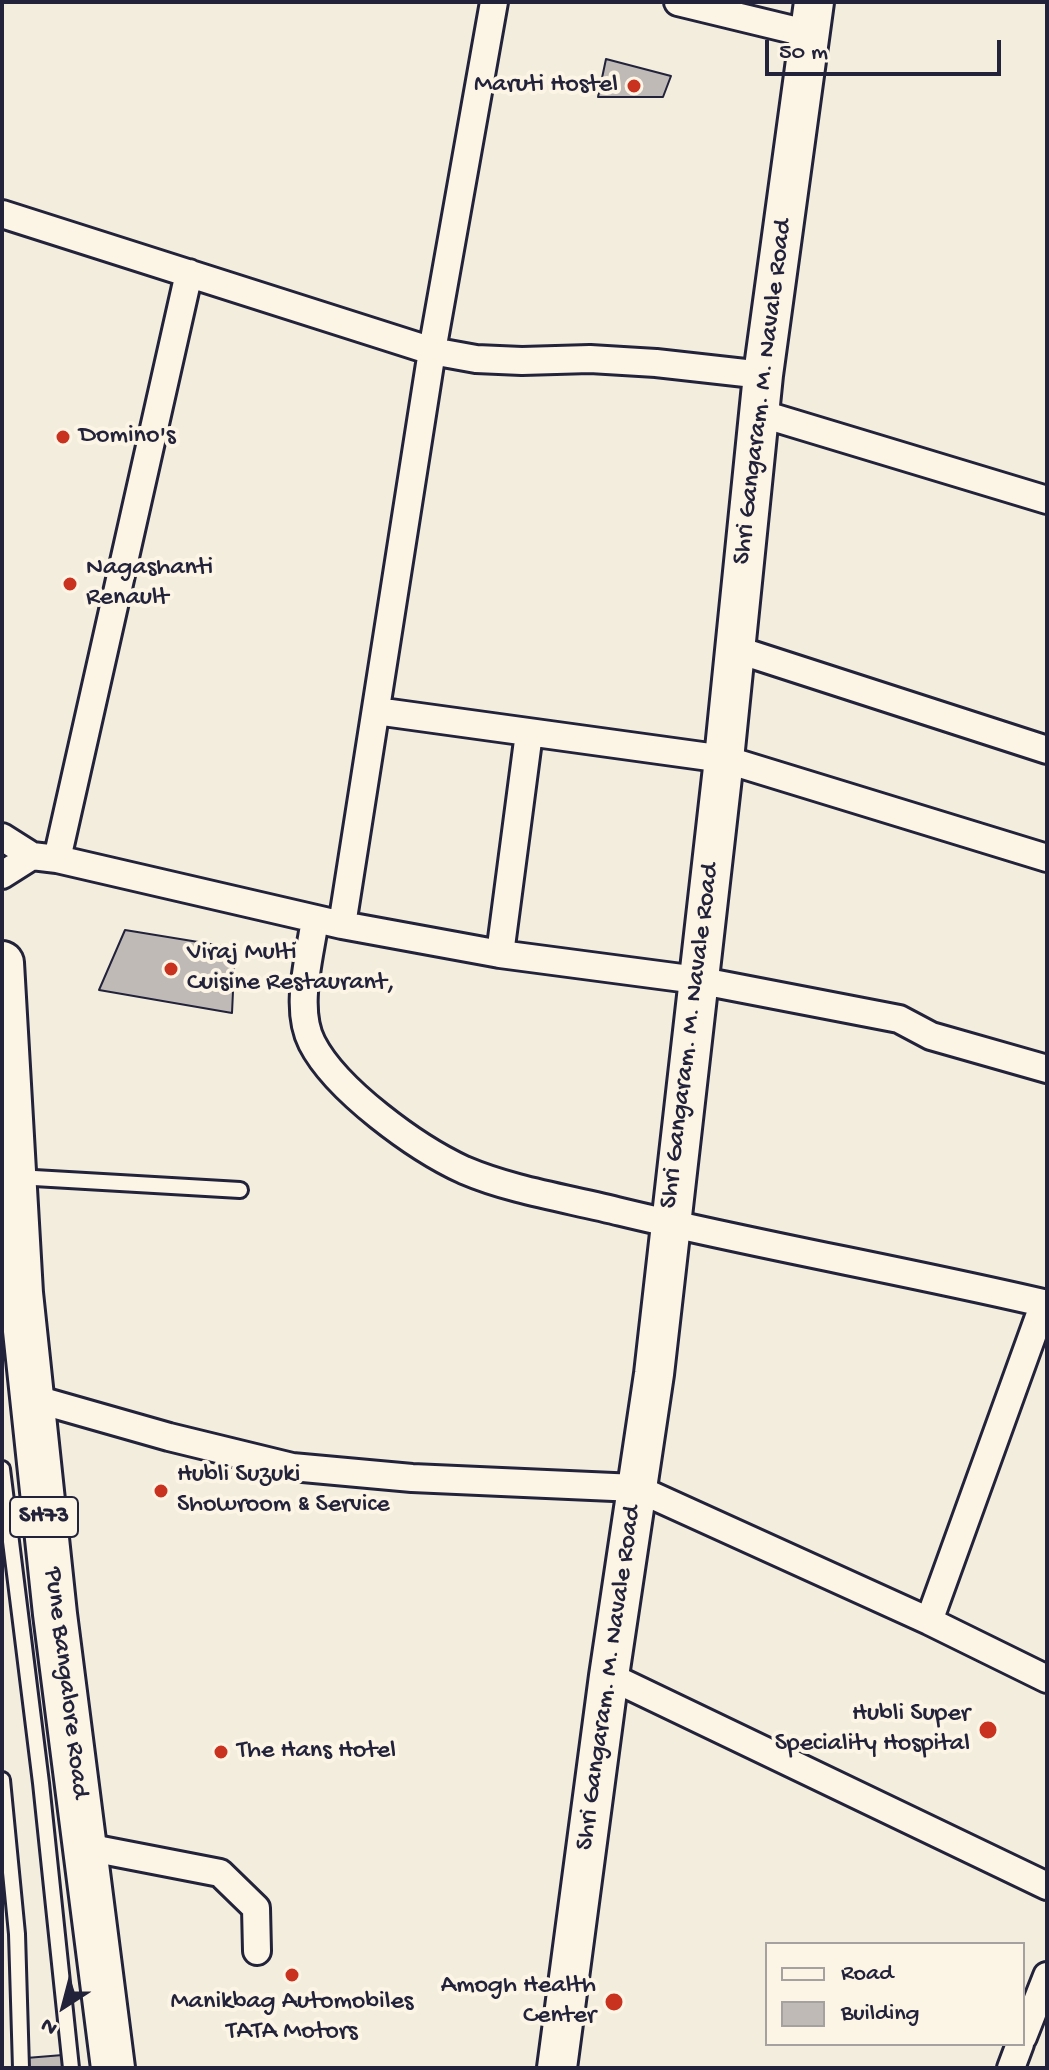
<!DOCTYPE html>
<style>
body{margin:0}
#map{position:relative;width:1049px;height:2070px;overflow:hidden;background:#f3edde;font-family:"Gochi Hand",sans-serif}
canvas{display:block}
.frame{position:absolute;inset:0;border:4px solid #22223b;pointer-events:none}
.legend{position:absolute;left:765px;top:1942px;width:260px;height:104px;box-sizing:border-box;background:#fcf5e5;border:2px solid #a5a1a1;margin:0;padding:10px 14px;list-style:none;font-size:24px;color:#22223b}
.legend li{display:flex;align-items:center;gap:16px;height:40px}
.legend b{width:40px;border:2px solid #a5a1a1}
.north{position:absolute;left:24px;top:1966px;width:80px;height:80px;-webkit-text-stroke:6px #fcf5e5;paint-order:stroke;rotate:216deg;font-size:22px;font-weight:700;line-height:32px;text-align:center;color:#22223b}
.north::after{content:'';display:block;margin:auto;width:28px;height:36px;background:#22223b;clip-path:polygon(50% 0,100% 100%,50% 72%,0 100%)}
.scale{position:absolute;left:765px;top:40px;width:236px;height:36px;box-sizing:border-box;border:4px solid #22223b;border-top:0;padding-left:10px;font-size:24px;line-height:28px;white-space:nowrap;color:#22223b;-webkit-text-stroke:6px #fcf5e5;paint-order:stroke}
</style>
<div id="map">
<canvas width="1049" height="2070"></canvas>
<div class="frame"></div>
<ul class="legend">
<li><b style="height:10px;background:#fcf5e5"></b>Road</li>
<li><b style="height:22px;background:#bfbab6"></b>Building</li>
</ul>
<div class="north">N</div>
<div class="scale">50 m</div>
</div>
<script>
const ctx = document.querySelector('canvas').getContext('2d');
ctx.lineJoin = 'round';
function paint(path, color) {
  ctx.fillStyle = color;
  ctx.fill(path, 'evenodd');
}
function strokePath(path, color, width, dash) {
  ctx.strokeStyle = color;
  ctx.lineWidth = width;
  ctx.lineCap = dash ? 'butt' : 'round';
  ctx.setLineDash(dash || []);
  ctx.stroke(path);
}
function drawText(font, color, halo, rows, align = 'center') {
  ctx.font = font + ' "Gochi Hand",sans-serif';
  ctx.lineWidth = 8;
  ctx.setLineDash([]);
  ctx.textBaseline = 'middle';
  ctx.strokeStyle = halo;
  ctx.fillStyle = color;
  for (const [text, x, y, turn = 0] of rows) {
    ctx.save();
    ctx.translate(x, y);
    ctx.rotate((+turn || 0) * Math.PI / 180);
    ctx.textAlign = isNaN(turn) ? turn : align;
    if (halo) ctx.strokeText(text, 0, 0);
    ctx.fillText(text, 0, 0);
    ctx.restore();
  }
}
const building = new Path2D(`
 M606 59 671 76 663 97H598Z
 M125 930 235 948 232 1013 99 990Z
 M63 2055 64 2068H27L26 2058Z`);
const lane = new Path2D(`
 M17 1177 240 1190
 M2 1469 41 1783 71 2068
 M2 1780 17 1934 21 2068`);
const street = new Path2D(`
 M678 2 810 34
 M2 214 432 351 476 359 522 361 590 359 656 363 763 375
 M759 413 1047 500
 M735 649 1047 750
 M376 711 724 759 1047 858
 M2 837 32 856 57 859 342 925 500 954 697 980 899 1019 931 1036 1047 1069
 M57 859 189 273
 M2 875 32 856
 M315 919C310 957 294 1008 312 1043 336 1090 416 1148 464 1170 513 1191 570 1199 621 1212 762 1246 906 1271 1047 1304
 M342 925 432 351 494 2
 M500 954 529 733
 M32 1398 169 1437 292 1467 412 1478 636 1488 929 1621 1047 1679
 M929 1621 1044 1303
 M609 1676 1047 1886
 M86 1847 220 1873 256 1908 257 1951
 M1023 2037 1047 1976
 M1011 2068 1020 2044`);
const secondary = new Path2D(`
 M557 2068 609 1676 654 1374 724 759 763 375 814 2`);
const primary = new Path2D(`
 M2 963 21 1293 55 1614 113 2068`);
const markers = [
 [634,86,8,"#c8321e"],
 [63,437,8,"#c8321e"],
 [70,584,8,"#c8321e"],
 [171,969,8,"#c8321e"],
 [161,1491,8,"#c8321e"],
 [988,1730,10,"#c8321e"],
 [221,1752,8,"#c8321e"],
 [292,1975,8,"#c8321e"],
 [614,2002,10,"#c8321e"]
];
const shields = [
 [44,1517,68]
];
const shieldNames = [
 ["SH73",44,1517]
];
const poiNames = [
 ["Maruti Hostel",618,86,"right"],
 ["Domino's",79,437],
 ["Nagashanti",86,569],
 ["Renault",86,599],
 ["Viraj Multi",187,954],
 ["Cuisine Restaurant,",187,984],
 ["Hubli Suzuki",177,1476],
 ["Showroom & Service",177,1506],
 ["Hubli Super",970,1715,"right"],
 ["Speciality Hospital",970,1745,"right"],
 ["The Hans Hotel",237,1752],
 ["Amogh Health",596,1987,"right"],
 ["Center",596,2017,"right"],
 ["Manikbag Automobiles",292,2003,"center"],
 ["TATA Motors",292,2033,"center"]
];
const streetNames = [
 ["Shri Gangaram. M. Navale Road",764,392,-83],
 ["Shri Gangaram. M. Navale Road",691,1036,-83],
 ["Shri Gangaram. M. Navale Road",610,1678,-82],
 ["Pune Bangalore Road",65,1683,83]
];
paint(building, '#bfbab6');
strokePath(building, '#22223b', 2);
strokePath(lane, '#22223b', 20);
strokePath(street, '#22223b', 32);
strokePath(secondary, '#22223b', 44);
strokePath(primary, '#22223b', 48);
strokePath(lane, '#fcf5e5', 14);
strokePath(street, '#fcf5e5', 26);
strokePath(secondary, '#fcf5e5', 38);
strokePath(primary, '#fcf5e5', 42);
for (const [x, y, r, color] of markers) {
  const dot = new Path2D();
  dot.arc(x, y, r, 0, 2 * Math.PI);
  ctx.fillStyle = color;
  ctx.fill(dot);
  strokePath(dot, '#fcf5e5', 3);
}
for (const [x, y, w] of shields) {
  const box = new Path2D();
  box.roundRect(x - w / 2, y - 20, w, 40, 6);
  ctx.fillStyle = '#fcf5e5';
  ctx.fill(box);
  strokePath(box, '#22223b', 2);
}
drawText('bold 24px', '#22223b', null, shieldNames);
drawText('26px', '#22223b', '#fcf5e5', poiNames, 'left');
drawText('26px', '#22223b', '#fcf5e5', streetNames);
</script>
